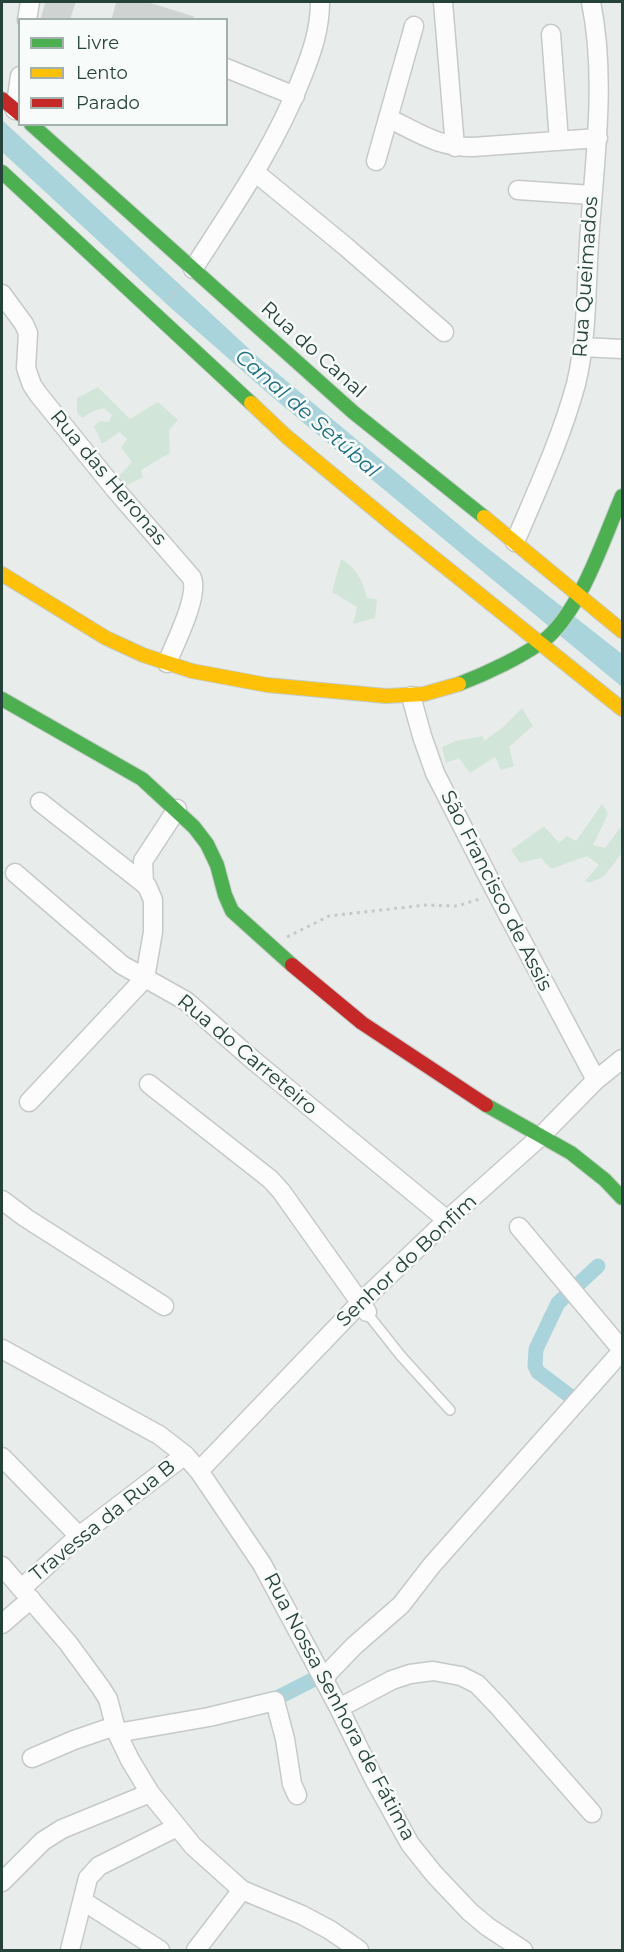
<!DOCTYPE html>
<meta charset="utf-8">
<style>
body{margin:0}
#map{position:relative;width:624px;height:1952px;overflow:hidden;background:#e8edeb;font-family:Montserrat,sans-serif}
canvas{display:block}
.frame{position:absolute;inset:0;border:3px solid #24423a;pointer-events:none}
.legend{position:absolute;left:18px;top:18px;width:210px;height:108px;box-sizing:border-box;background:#f7fbf9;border:2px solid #a3b1ad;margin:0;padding:8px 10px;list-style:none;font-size:18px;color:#24423a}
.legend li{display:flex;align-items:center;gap:12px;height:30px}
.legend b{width:30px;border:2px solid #a3b1ad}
</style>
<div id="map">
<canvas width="624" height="1952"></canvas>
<div class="frame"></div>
<ul class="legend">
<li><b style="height:8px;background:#4caf50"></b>Livre</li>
<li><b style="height:8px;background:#ffc107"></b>Lento</li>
<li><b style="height:8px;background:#c62828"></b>Parado</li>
</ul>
</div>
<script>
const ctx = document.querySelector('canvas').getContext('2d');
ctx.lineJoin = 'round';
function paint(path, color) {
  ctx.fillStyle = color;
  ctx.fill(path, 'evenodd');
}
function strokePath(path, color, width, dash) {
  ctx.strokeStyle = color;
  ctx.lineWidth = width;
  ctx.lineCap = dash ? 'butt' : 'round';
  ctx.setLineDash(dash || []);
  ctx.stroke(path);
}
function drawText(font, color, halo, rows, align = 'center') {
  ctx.font = font + ' Montserrat,sans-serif';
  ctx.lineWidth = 5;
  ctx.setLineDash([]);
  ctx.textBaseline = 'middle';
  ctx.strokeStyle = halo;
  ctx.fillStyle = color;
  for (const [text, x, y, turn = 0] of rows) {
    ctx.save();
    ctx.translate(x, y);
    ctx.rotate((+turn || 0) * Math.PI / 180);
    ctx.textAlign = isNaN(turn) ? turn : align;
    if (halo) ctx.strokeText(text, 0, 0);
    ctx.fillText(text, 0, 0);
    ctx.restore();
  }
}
const green = new Path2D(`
 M98 387 130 419 158 402 178 420 169 430 170 453 141 470 143 477 121 488 114 481 132 462 121 447 127 439 119 432 102 444 94 426 100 421 109 422 112 415 104 408 94 411 82 418 77 412V398Z
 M341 559C356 567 363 581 367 598L377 599 375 618 353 624 357 607 332 592Z
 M522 708 533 726 509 747 514 766 501 770 495 757 470 773 459 758 446 763 442 747 456 741 483 736 484 741 502 728Z
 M602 804 608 814 593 845 605 848 620 828 622 829V853L604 876 590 883 585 881 599 865 587 856 551 869 541 858 520 863 511 850 544 826 559 843 567 836 576 841Z`);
const water = new Path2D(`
 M2 120 259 358 476 539 622 654V687L270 395 172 309 2 152Z`);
const canal = new Path2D(`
 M567 1413 573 1405 570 1396 538 1372 535 1366 536 1349 558 1303 598 1266
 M262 1702 277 1698 330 1671`);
const building = new Path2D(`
 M46 2H75L69 20H41Z
 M117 2H145L193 17V20H112Z`);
const path = new Path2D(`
 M168 300 181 285
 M287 937 329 916 426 905 457 906 483 898
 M289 1695 300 1689`);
const lane = new Path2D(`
 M367 1313 401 1356 450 1410`);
const street = new Path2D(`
 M443 2 455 147
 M27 20 30 2
 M551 34 559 141
 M226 68 295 96
 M15 110 20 76
 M388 118C419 133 438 147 473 147L598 138
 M376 161 414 26
 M256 173 345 246 444 332
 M518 190 592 195
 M193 269C233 207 275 147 302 77 312 52 320 29 320 2
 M2 294 24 324 28 333 26 368 32 385 38 394 114 488 192 578C199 597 175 643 167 663
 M582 347 622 349
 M515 542C537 490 561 439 576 384 587 339 586 289 589 243 594 163 607 81 591 2
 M411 696 422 736 435 773 497 894 596 1080
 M15 873 122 965 186 1001 253 1060 447 1220
 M144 884 143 861 177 809
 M149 1084 270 1179 281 1191 367 1312
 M29 1102 145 978 153 932V900L147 886 40 802
 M2 1200 26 1218 164 1306
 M519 1227 622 1350
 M2 1349 159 1435 185 1455 199 1471 262 1564 339 1708 374 1779 410 1844 434 1874 470 1912 488 1927 523 1950
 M2 1457 79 1536
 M199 1471 360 1303 447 1220 541 1136 596 1080 622 1059
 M2 1566 68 1643 101 1688 108 1699 117 1733 130 1760 150 1793 193 1846 242 1890 302 1915 330 1930 359 1950
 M22 1588 79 1536 185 1455
 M2 1624 31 1599
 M324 1681 329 1672 354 1646 401 1605 432 1565 622 1351
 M339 1708 392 1680 410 1674 433 1671 461 1676 477 1684 499 1707 592 1813
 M117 1733 209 1717 275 1701 285 1739 292 1784 297 1795
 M32 1758 74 1740 115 1726
 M2 1882 43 1841 62 1829 150 1793
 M83 1901 160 1950
 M70 1950 88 1878 99 1866 177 1827
 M196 1950 242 1890`);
const fast = new Path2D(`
 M31 124 353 412 484 517
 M2 172 251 403
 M459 684C485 674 527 655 548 637 582 606 604 538 622 496
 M2 699 142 779 194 827 207 844 217 865 225 895 232 911 292 965
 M486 1105 571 1153 605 1180 622 1198`);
const slow = new Path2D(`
 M251 403 287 437 398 529 622 709
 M484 517 622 631
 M2 574 106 638 143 655 192 671 267 685 386 696 424 694 459 684`);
const jam = new Path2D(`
 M2 99 20 114
 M292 965 362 1023 486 1105`);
const streetNames = [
 ["Rua Queimados",586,277,-86],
 ["Rua do Canal",313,350,42],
 ["Rua das Heronas",108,478,50],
 ["São Francisco de Assis",496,891,63],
 ["Rua do Carreteiro",247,1055,40],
 ["Senhor do Bonfim",407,1261,-43],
 ["Travessa da Rua B",103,1521,-39],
 ["Rua Nossa Senhora de Fátima",339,1707,62]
];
const waterNames = [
 ["Canal de Setúbal",307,414,41]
];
paint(green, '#d1e6d8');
paint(water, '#a9d4db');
strokePath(canal, '#a9d4db', 15);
paint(building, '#cfd4d2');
strokePath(building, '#d1d6d4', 1.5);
strokePath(lane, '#c5cac8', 12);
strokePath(street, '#c5cac8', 21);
strokePath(fast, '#c3cbc8', 16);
strokePath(slow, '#c3cbc8', 16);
strokePath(jam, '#c3cbc8', 16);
strokePath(path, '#c3ccca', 3, [3, 4.5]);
strokePath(lane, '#fcfcfc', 9);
strokePath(street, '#fcfcfc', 18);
strokePath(fast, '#4caf50', 14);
strokePath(slow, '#ffc107', 14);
strokePath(jam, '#c62828', 14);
drawText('20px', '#24423a', '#f7fbf9', streetNames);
drawText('italic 21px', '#1c6f80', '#f7fbf9', waterNames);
</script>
